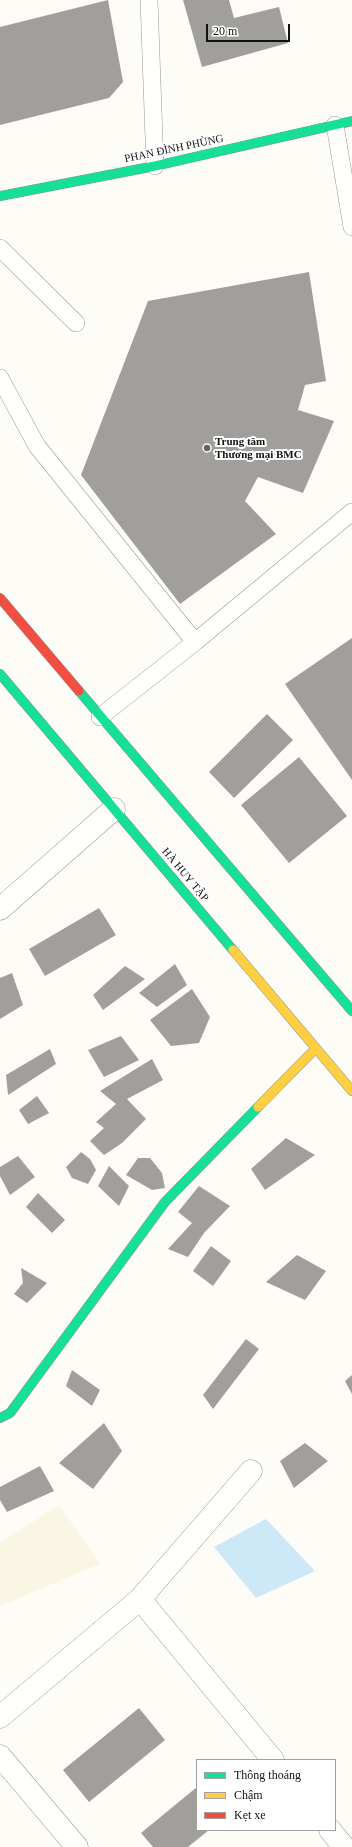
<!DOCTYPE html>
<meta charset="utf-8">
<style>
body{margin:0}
#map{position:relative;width:352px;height:1847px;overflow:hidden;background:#fdfcf7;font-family:"Times New Roman",serif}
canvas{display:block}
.legend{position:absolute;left:196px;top:1759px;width:140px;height:72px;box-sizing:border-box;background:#fff;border:1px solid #a0a0a0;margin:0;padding:5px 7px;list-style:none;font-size:12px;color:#111}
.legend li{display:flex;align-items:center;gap:8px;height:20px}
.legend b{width:20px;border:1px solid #a0a0a0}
.scale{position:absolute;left:206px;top:24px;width:84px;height:18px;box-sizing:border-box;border:2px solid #111;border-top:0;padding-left:5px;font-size:12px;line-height:14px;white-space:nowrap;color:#111;-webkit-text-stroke:3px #fff;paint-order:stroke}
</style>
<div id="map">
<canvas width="352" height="1847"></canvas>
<ul class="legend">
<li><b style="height:5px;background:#16e098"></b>Thông thoáng</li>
<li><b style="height:5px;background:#ffcf43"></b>Chậm</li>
<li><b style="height:5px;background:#f24e42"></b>Kẹt xe</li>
</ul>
<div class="scale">20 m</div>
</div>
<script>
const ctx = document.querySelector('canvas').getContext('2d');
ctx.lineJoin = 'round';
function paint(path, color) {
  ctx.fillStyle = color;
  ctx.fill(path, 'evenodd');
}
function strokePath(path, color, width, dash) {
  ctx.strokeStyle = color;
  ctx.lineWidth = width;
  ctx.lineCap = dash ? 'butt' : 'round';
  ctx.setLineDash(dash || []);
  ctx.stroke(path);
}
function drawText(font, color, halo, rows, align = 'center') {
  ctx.font = font + ' "Times New Roman",serif';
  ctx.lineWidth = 4;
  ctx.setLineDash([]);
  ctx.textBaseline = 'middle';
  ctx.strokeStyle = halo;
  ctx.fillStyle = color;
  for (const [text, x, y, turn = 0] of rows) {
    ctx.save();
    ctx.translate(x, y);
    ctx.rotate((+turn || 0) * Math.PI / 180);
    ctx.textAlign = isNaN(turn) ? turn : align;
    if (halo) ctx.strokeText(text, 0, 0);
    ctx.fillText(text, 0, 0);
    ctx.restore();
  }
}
const farmland = new Path2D(`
 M59 1505 100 1564 0 1606V1543Z`);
const water = new Path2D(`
 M266 1519 315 1571 256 1598 214 1547Z`);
const building = new Path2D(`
 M108 0 123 82 109 98 0 125V27Z
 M183 0H229L234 18 279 7 288 43 202 67Z
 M309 272 326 381 305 385 298 410 334 421 303 493 258 477 245 501 276 534 180 604 81 475 148 301Z
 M352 638V780L285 684Z
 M267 714 293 740 234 798 209 772Z
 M299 757 347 816 289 863 241 805Z
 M99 908 116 935 45 976 29 949Z
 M175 964 187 985 157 1007 139 993Z
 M125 966 145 979 103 1010 93 995Z
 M12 973 23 1005 0 1019V978Z
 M192 989 210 1017 199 1043 171 1046 150 1020Z
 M121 1036 139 1060 104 1077 88 1050Z
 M50 1049 56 1064 8 1095 6 1075Z
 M152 1059 163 1080 127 1099 146 1119 122 1143 104 1155 90 1141 104 1128 96 1122 116 1104 100 1091Z
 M37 1096 49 1113 28 1124 19 1110Z
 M286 1138 315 1155 265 1190 251 1169Z
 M81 1152 90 1159 96 1170 88 1184 72 1178 66 1167Z
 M18 1156 35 1177 10 1195 0 1176V1167Z
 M138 1158H150L162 1173 165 1188 152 1190 126 1175Z
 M109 1166 129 1186 119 1206 98 1186Z
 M199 1186 230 1206 204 1233 188 1257 168 1249 192 1223 178 1212Z
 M38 1193 65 1220 52 1233 26 1207Z
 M211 1246 231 1261 213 1286 193 1271Z
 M297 1255 326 1271 305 1300 266 1282Z
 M21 1268 47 1283 27 1303 14 1294 23 1283Z
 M246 1339 259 1349 213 1409 203 1395Z
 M72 1370 100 1390 92 1406 66 1386Z
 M352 1375V1394L345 1381Z
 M104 1423 122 1451 93 1489 59 1463Z
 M305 1443 328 1461 294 1488 280 1461Z
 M40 1466 54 1491 7 1512 0 1500V1487Z
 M139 1708 165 1740 89 1802 63 1770Z
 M197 1787V1830H209L188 1847H153L141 1833Z`);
const lane = new Path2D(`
 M149 0 155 166
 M335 125 352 227
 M0 248 76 323
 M0 378 37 446 195 642
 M100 717 195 642 352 512`);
const street = new Path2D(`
 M0 909 114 809
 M140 1599 273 1760
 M0 1717 140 1599 251 1471
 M0 1756 77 1847
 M330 1830 344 1847`);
const fast = new Path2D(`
 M0 196 155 166 352 121
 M0 674 233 950
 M79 691 352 1011
 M0 1418 10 1413 165 1202 258 1107`);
const slow = new Path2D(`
 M233 950 352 1091
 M258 1107 316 1048`);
const jam = new Path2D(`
 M0 598 79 691`);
const markers = [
 [207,448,4,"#646362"]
];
const streetNames = [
 ["PHAN ĐÌNH PHÙNG",174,149,-12],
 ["HÀ HUY TẬP",185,875,50]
];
const poiNames = [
 ["Trung tâm",215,442],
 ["Thương mại BMC",215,455]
];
paint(farmland, '#f9f7e4');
paint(water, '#cde8f7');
paint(building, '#a19f9c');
strokePath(lane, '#979795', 18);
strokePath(street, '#979795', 23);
strokePath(fast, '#8e8d8b', 10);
strokePath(slow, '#8e8d8b', 10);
strokePath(jam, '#8e8d8b', 10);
strokePath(lane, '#fffffe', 17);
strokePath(street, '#fffffe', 22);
strokePath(fast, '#16e098', 9);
strokePath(slow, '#ffcf43', 9);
strokePath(jam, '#f24e42', 9);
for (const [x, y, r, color] of markers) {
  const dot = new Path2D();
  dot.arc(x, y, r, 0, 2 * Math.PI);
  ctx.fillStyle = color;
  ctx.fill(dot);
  strokePath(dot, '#fff', 1.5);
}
drawText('11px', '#111', '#fff', streetNames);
drawText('bold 11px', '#111', '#fff', poiNames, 'left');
</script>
